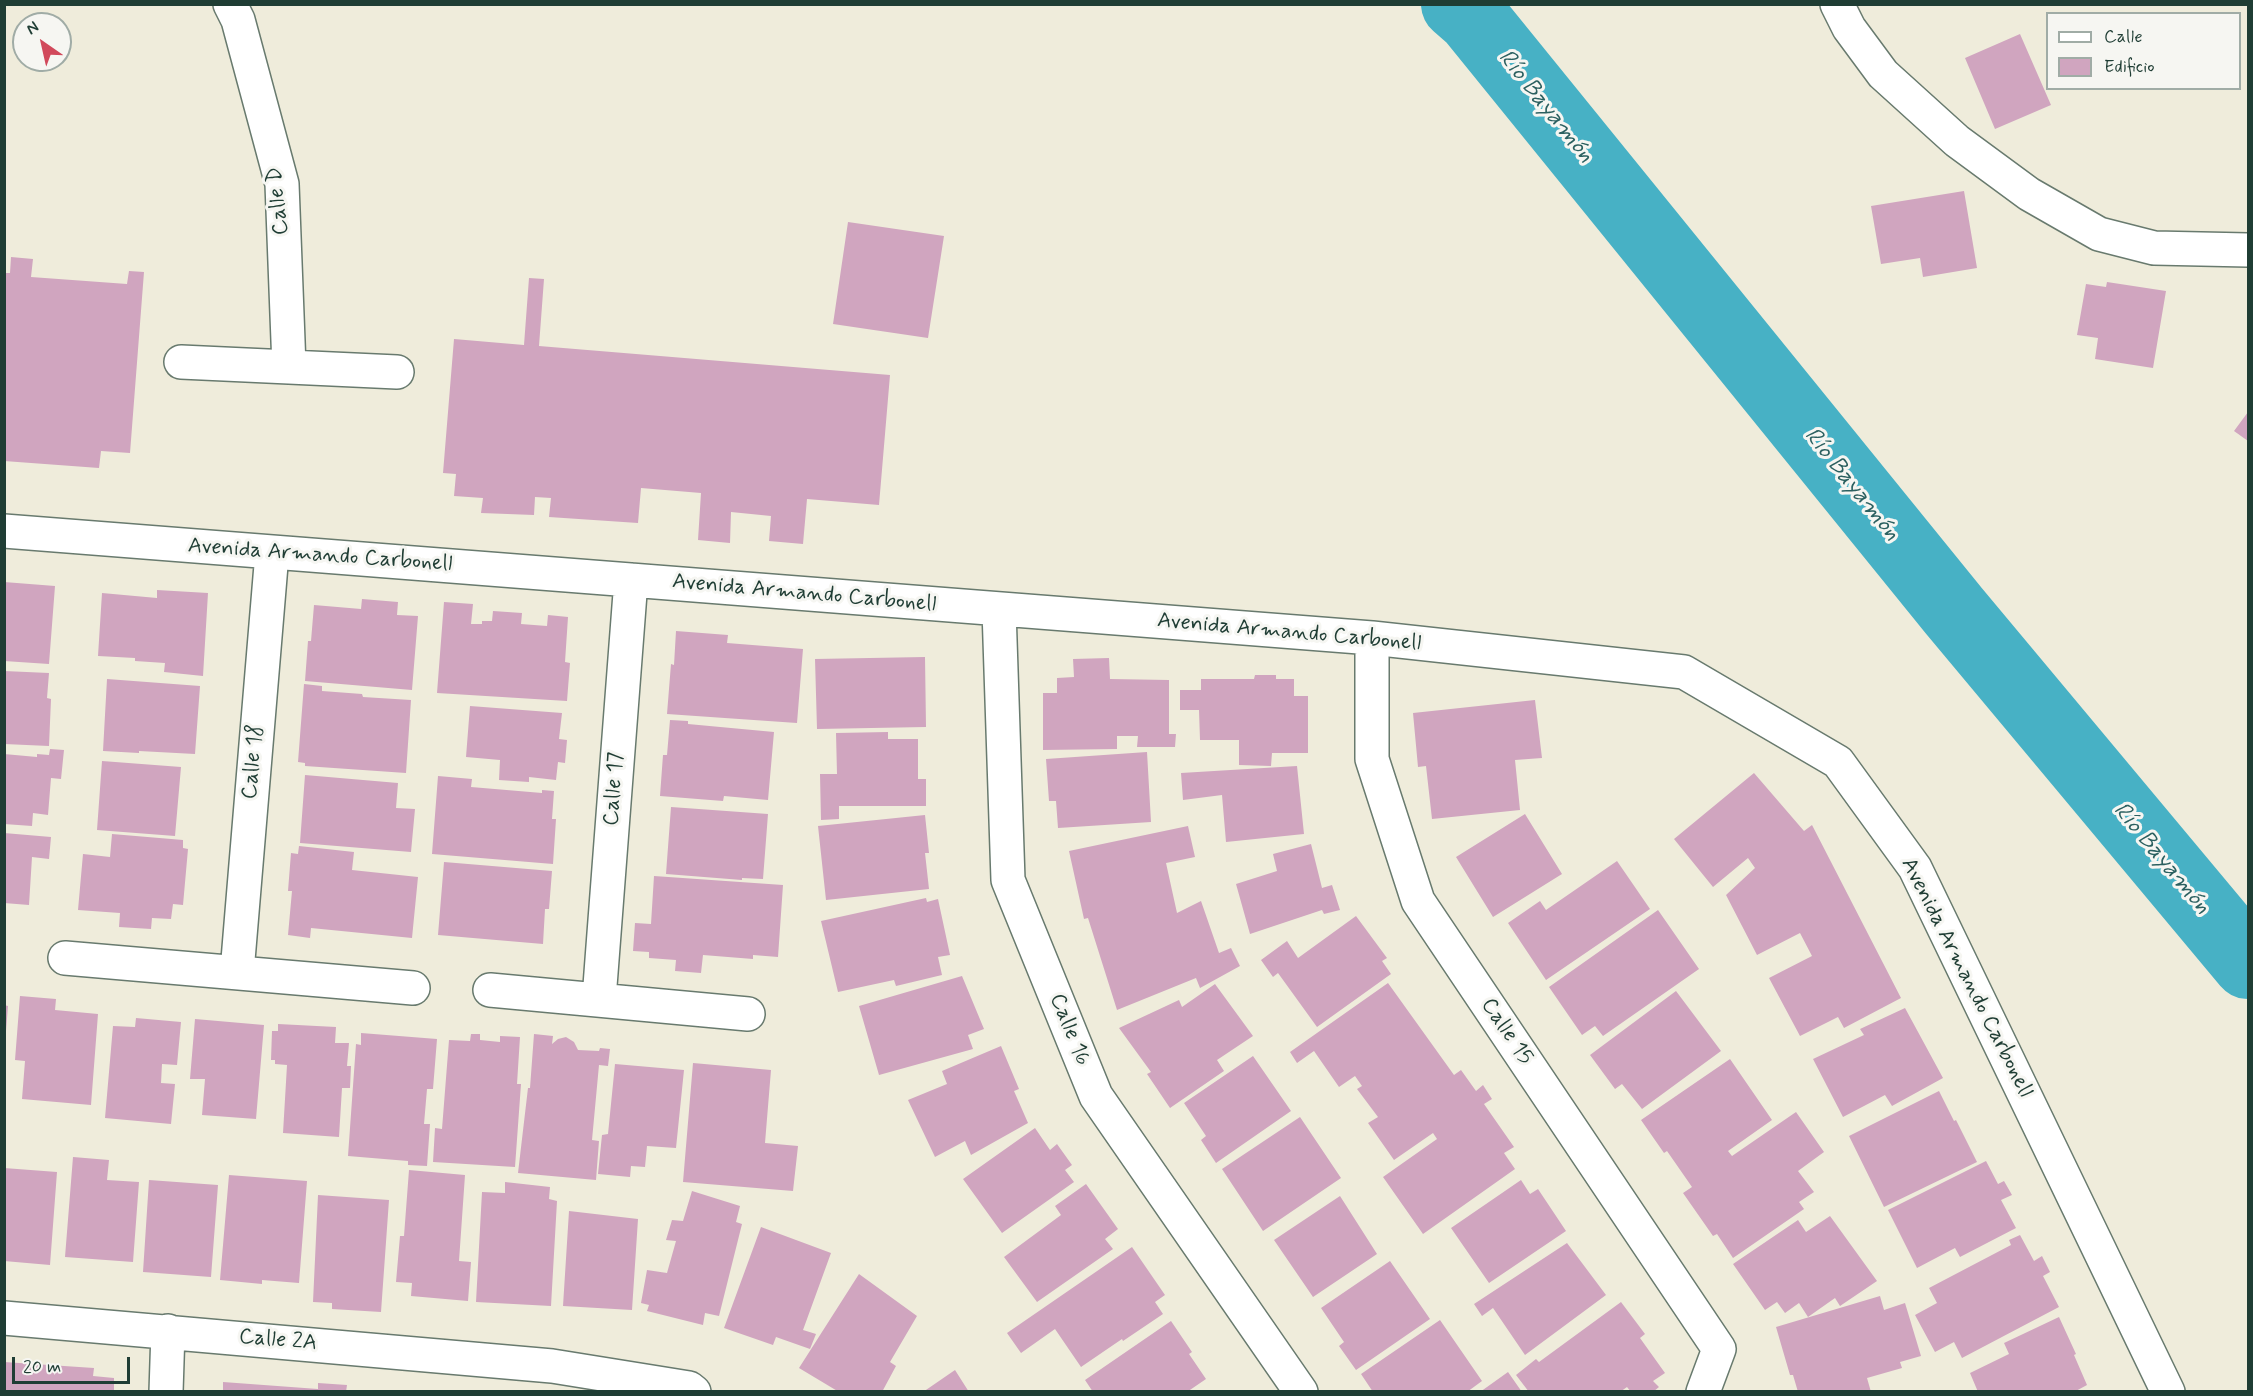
<!DOCTYPE html>
<meta charset="utf-8">
<style>
body{margin:0}
#map{position:relative;width:2253px;height:1396px;overflow:hidden;background:#efecdb;font-family:Mynerve,sans-serif}
canvas{display:block}
.frame{position:absolute;inset:0;border:6px solid #1f3d34;pointer-events:none}
.legend{position:absolute;left:2046px;top:12px;width:195px;height:78px;box-sizing:border-box;background:#f6f6f2;border:2px solid #a0aca6;margin:0;padding:8px 10px;list-style:none;font-size:18px;color:#1f3d34}
.legend li{display:flex;align-items:center;gap:12px;height:30px}
.legend b{width:30px;border:2px solid #a0aca6}
.north{position:absolute;left:12px;top:12px;width:60px;height:60px;box-sizing:border-box;background:#f6f6f2;border:2px solid #a0aca6;border-radius:50%;rotate:326deg;font-size:16px;font-weight:700;line-height:24px;text-align:center;color:#1f3d34}
.north::after{content:'';display:block;margin:auto;width:21px;height:27px;background:#d1495b;clip-path:polygon(50% 0,100% 100%,50% 72%,0 100%)}
.scale{position:absolute;left:12px;top:1357px;width:118px;height:27px;box-sizing:border-box;border:3px solid #1f3d34;border-top:0;padding-left:8px;font-size:18px;line-height:21px;white-space:nowrap;color:#1f3d34;-webkit-text-stroke:4px #f6f6f2;paint-order:stroke}
</style>
<div id="map">
<canvas width="2253" height="1396"></canvas>
<div class="frame"></div>
<ul class="legend">
<li><b style="height:8px;background:#fff"></b>Calle</li>
<li><b style="height:16px;background:#d0a5bf"></b>Edificio</li>
</ul>
<div class="north">N</div>
<div class="scale">20 m</div>
</div>
<script>
const ctx = document.querySelector('canvas').getContext('2d');
ctx.lineJoin = 'round';
function strokePath(path, color, width, dash) {
  ctx.strokeStyle = color;
  ctx.lineWidth = width;
  ctx.lineCap = dash ? 'butt' : 'round';
  ctx.setLineDash(dash || []);
  ctx.stroke(path);
}
function paint(path, color) {
  ctx.fillStyle = color;
  ctx.fill(path, 'evenodd');
}
function drawText(font, color, halo, rows, align = 'center') {
  ctx.font = font + ' Mynerve,sans-serif';
  ctx.lineWidth = 6;
  ctx.setLineDash([]);
  ctx.textBaseline = 'middle';
  ctx.strokeStyle = halo;
  ctx.fillStyle = color;
  for (const [text, x, y, turn = 0] of rows) {
    ctx.save();
    ctx.translate(x, y);
    ctx.rotate((+turn || 0) * Math.PI / 180);
    ctx.textAlign = isNaN(turn) ? turn : align;
    if (halo) ctx.strokeText(text, 0, 0);
    ctx.fillText(text, 0, 0);
    ctx.restore();
  }
}
const river = new Path2D(`
 M1457 4 1473 18 1954 611 2248 963`);
const building = new Path2D(`
 M2020 34 2051 105 1995 129 1965 58Z
 M1964 191 1977 268 1923 277 1920 258 1881 264 1871 206Z
 M848 222 944 236 928 338 833 324Z
 M11 257 33 259 31 277 127 284 129 271 144 272 130 453 101 451 99 468 4 461V273H10Z
 M529 278 544 279 539 346 890 375 879 505 807 499 803 544 769 541 771 516 731 512 730 543 698 540 701 493 641 488 638 523 549 517 551 498 535 497 534 515 481 513 483 498 454 496 456 474 443 473 454 339 524 345Z
 M2107 282 2166 291 2153 368 2095 359 2098 338 2077 335 2086 284 2106 287Z
 M2248 412V441L2234 431Z
 M4 582 55 586 49 664 4 661Z
 M157 590 208 593 203 676 164 672 165 663 135 661V658L98 656 102 593 157 598Z
 M362 599 398 602 397 615 418 616 412 690 305 681 308 641H311L314 605 361 609Z
 M444 602 473 604 471 624H482V621H492L493 611 522 613 521 624 547 626 548 615 568 617 565 662 570 663 567 701 437 693Z
 M676 631 728 635 727 643 803 649 797 723 667 714 671 664 674 665Z
 M925 657 926 727 817 729 815 659Z
 M1109 658 1110 679 1169 680V734H1176L1175 747H1137L1138 736H1117V749L1043 750V693H1057V678L1074 677 1073 659Z
 M4 671 49 673 47 698 51 699 49 746 4 744Z
 M1255 675H1276V679H1294V696H1308V753H1272L1271 766 1239 765V740H1200L1199 710H1180V690H1201V679H1254Z
 M107 679 200 686 195 754 139 751V753L103 751Z
 M304 684 322 686V691L362 694 363 697 411 700 406 773 305 766V763L298 762Z
 M1535 700 1542 758 1515 760 1520 810 1432 819 1426 766 1418 767 1413 713Z
 M470 706 562 713 559 739 567 740 565 763 558 762 556 780 529 777V782L499 780 500 760 466 757Z
 M670 720 688 721V724L774 732 768 800 724 796 723 801 660 796 663 755H667Z
 M888 732V739H918V779H926V806H839V819L821 820 820 774H837L836 733Z
 M50 749 64 750 61 779 51 778 48 815 33 813 32 826 4 824V754L37 757V754L49 755Z
 M1147 752 1151 822 1058 828 1056 801H1049L1046 759Z
 M102 761 181 767 175 836 97 830Z
 M1297 766 1304 834 1226 842 1222 795 1183 800 1181 773Z
 M1754 773 1804 831 1812 825 1901 998 1844 1028 1838 1017 1800 1036 1769 978 1812 956 1800 933 1757 955 1726 895 1755 868 1748 858 1713 887 1674 839Z
 M305 775 398 783 396 808 415 809 411 852 300 843Z
 M438 776 472 779 471 787 542 793V790L554 791 552 819H556L553 864 432 854Z
 M671 807 768 814 763 879 742 878V880L666 874Z
 M1525 814 1562 874 1493 917 1456 857Z
 M925 815 929 853H925L929 889 826 900 818 826Z
 M1188 826 1195 857 1166 863 1177 913 1201 901 1219 953 1231 948 1240 966 1200 988 1196 978 1117 1010 1088 918 1084 919 1069 851Z
 M4 833 51 837 49 859 32 857 29 905 4 903Z
 M112 834 183 840V848L188 849 183 905 173 904 171 919 152 918 151 929 119 927 120 913 78 910 83 854 110 857Z
 M1311 844 1322 888 1332 885 1340 910 1324 914 1322 910 1250 934 1236 884 1277 871 1273 854Z
 M299 846 354 852 352 870 418 877 412 938 311 928 310 938 288 935 292 891H288L291 853 298 854Z
 M1617 861 1650 909 1546 980 1508 923 1540 901 1546 910Z
 M444 862 552 871 549 909H545L543 944 438 935Z
 M654 876 783 885 778 957 753 955V959L703 955 701 973 675 971 676 960 649 958V952L633 951 635 923 651 924Z
 M926 898 927 902 938 899 950 955 938 957 942 975 896 986 894 980 838 992 821 921Z
 M1658 910 1699 969 1603 1036 1595 1026 1582 1035 1549 987Z
 M1356 916 1387 958 1382 961 1391 974 1317 1027 1278 973 1273 977 1261 960 1287 941 1298 958Z
 M962 976 984 1029 968 1035 973 1049 879 1075 859 1006Z
 M1388 983 1454 1075 1461 1070 1476 1091 1483 1085 1492 1099 1484 1104 1514 1147 1504 1153 1515 1169 1423 1234 1383 1177 1437 1139 1433 1133 1394 1160 1368 1123 1378 1117 1357 1089 1362 1086 1355 1076 1339 1087 1314 1051 1297 1063 1290 1052Z
 M1215 984 1253 1036 1217 1060 1224 1071 1170 1108 1147 1074 1151 1072 1119 1028 1179 1000 1182 1007Z
 M1676 991 1721 1051 1642 1109 1622 1084 1615 1089 1590 1055Z
 M20 996 56 999 55 1010 98 1014 91 1105 22 1099 25 1061 15 1060Z
 M4 1005 8 1006 6 1031H4Z
 M1905 1008 1943 1078 1892 1106 1885 1095 1843 1117 1813 1059 1864 1035 1860 1029Z
 M136 1018 181 1022 177 1065 162 1064 161 1083 175 1084 171 1124 105 1118 113 1026 135 1027Z
 M195 1019 264 1025 256 1119 202 1115 205 1079H190Z
 M278 1024 336 1027 335 1043H349L347 1066H351L350 1088H342L339 1137 283 1133 287 1065 275 1064V1060H271L272 1031H278Z
 M361 1033 437 1039 433 1089H427L424 1124H430L427 1166 408 1165V1161L348 1156 356 1044 361 1045Z
 M471 1034H480V1040L500 1042V1036L520 1037 517 1084H521L515 1167 433 1162 435 1128 442 1129 449 1040 470 1041Z
 M534 1034 553 1036 552 1044 558 1039 566 1037 574 1042 578 1050 599 1051 600 1048 610 1049 608 1066 599 1065 592 1140 599 1141 596 1180 518 1173 528 1088H530Z
 M1001 1046 1019 1089 1014 1091 1028 1123 971 1155 965 1141 935 1157 908 1100 947 1084 942 1071Z
 M1253 1056 1291 1111 1216 1163 1201 1140 1206 1136 1184 1103Z
 M1730 1059 1772 1120 1728 1151 1732 1156 1796 1112 1824 1152 1798 1171 1814 1192 1799 1202 1804 1209 1733 1258 1717 1234 1713 1236 1683 1193 1692 1187 1667 1151 1664 1153 1641 1120Z
 M693 1063 771 1070 765 1143 798 1146 793 1191 683 1182Z
 M615 1064 684 1070 676 1148 647 1146 645 1167 631 1166 630 1177 598 1174 602 1135 608 1134Z
 M1939 1091 1954 1121 1956 1120 1977 1162 1884 1207 1849 1136Z
 M1300 1117 1341 1178 1263 1231 1222 1169Z
 M1035 1128 1050 1150 1057 1144 1072 1165 1065 1170 1074 1182 1002 1233 963 1179Z
 M73 1157 109 1160 107 1180 139 1182 133 1262 65 1257Z
 M1986 1161 1998 1184 2004 1181 2012 1195 2001 1200 2016 1228 1960 1257 1955 1248 1917 1268 1888 1210Z
 M4 1168 57 1172 50 1265 4 1261Z
 M409 1170 465 1175 459 1261 471 1262 468 1301 411 1296 412 1283 396 1282 400 1236H404Z
 M229 1175 307 1181 299 1283 262 1280V1284L220 1280Z
 M149 1180 218 1185 211 1277 143 1272Z
 M1521 1180 1530 1194 1538 1189 1566 1231 1489 1283 1451 1228Z
 M505 1182 550 1187 549 1199 557 1201 551 1306 476 1302 482 1192 505 1193Z
 M1086 1184 1118 1229 1105 1239 1113 1249 1037 1302 1004 1257 1061 1215 1055 1206Z
 M692 1191 740 1206 736 1222 742 1224 719 1316 705 1313 703 1325 647 1311 649 1305 641 1303 647 1270 667 1273 676 1241 666 1240 672 1220 683 1221Z
 M318 1195 389 1200 381 1312 332 1309V1303L313 1302Z
 M1340 1196 1377 1254 1313 1297 1274 1240Z
 M569 1211 638 1219 632 1310 563 1306Z
 M1830 1216 1877 1281 1840 1306 1835 1298 1808 1317 1799 1303 1785 1313 1777 1302 1765 1310 1733 1264 1798 1220 1806 1232Z
 M761 1227 831 1253 803 1330 816 1334 810 1349 776 1337 773 1345 724 1328Z
 M2020 1235 2034 1261 2042 1256 2050 1272 2043 1276 2059 1307 1962 1358 1954 1342 1935 1352 1915 1315 1937 1303 1929 1288 2011 1245 2009 1240Z
 M1567 1243 1606 1295 1525 1355 1493 1308 1482 1316 1474 1304Z
 M1132 1247 1165 1295 1155 1302 1163 1314 1123 1341 1122 1339 1081 1367 1055 1329 1021 1353 1007 1333Z
 M1390 1261 1430 1319 1356 1370 1339 1346 1344 1342 1321 1308Z
 M859 1274 917 1316 890 1362 896 1366 882 1392H839L799 1368Z
 M1880 1296 1884 1310 1905 1303 1921 1356 1900 1362 1902 1368 1867 1378 1871 1392H1798L1793 1375H1790L1776 1327Z
 M1621 1302 1645 1334 1640 1338 1665 1373 1653 1381 1659 1387 1653 1392H1631L1627 1387 1620 1392H1529L1516 1375 1536 1359 1539 1362Z
 M2059 1317 2076 1354 2074 1355 2087 1385 2074 1392H1978L1970 1373 2009 1354 2004 1343Z
 M1440 1320 1482 1381 1467 1392H1373L1361 1374Z
 M1171 1321 1192 1352 1189 1354 1206 1379 1187 1392H1093L1085 1380Z
 M4 1362 94 1368 93 1376 114 1378V1392H4Z
 M955 1370 969 1392H923Z
 M1508 1372 1522 1392H1480Z
 M223 1382 318 1389V1383L347 1385 346 1392H223Z`);
const minor = new Path2D(`
 M230 4 238 20 282 184 289 367
 M1837 4 1849 28 1883 74 1957 141 2029 194 2099 234 2154 248 2248 250
 M181 362 397 372
 M4 531 1372 638 1684 672 1838 762 1915 868 2168 1392
 M999 610 1008 880 1096 1096 1301 1392
 M1372 638V759L1418 901 1719 1349 1703 1392
 M65 958 413 988
 M237 972 272 553
 M490 990 748 1014
 M599 999 631 580
 M4 1318 552 1366 689 1388 694 1392
 M166 1392 168 1331`);
const streetNames = [
 ["Calle D",279,201,-96],
 ["Avenida Armando Carbonell",320,556,4],
 ["Avenida Armando Carbonell",804,594,5],
 ["Avenida Armando Carbonell",1289,633,5],
 ["Calle 18",254,762,-85],
 ["Calle 17",615,789,-86],
 ["Avenida Armando Carbonell",1966,978,63],
 ["Calle 16",1069,1030,68],
 ["Calle 15",1506,1032,56],
 ["Calle 2A",278,1341,5]
];
const waterNames = [
 ["Río Bayamón",1545,107,51],
 ["Río Bayamón",1851,485,51],
 ["Río Bayamón",2161,859,50]
];
strokePath(river, '#47b1c5', 72);
paint(building, '#d0a5bf');
strokePath(minor, '#687a6e', 36);
strokePath(minor, '#fff', 33);
drawText('22px', '#1f3d34', '#f6f6f2', streetNames);
drawText('italic 24px', '#2b6060', '#f6f6f2', waterNames);
</script>
